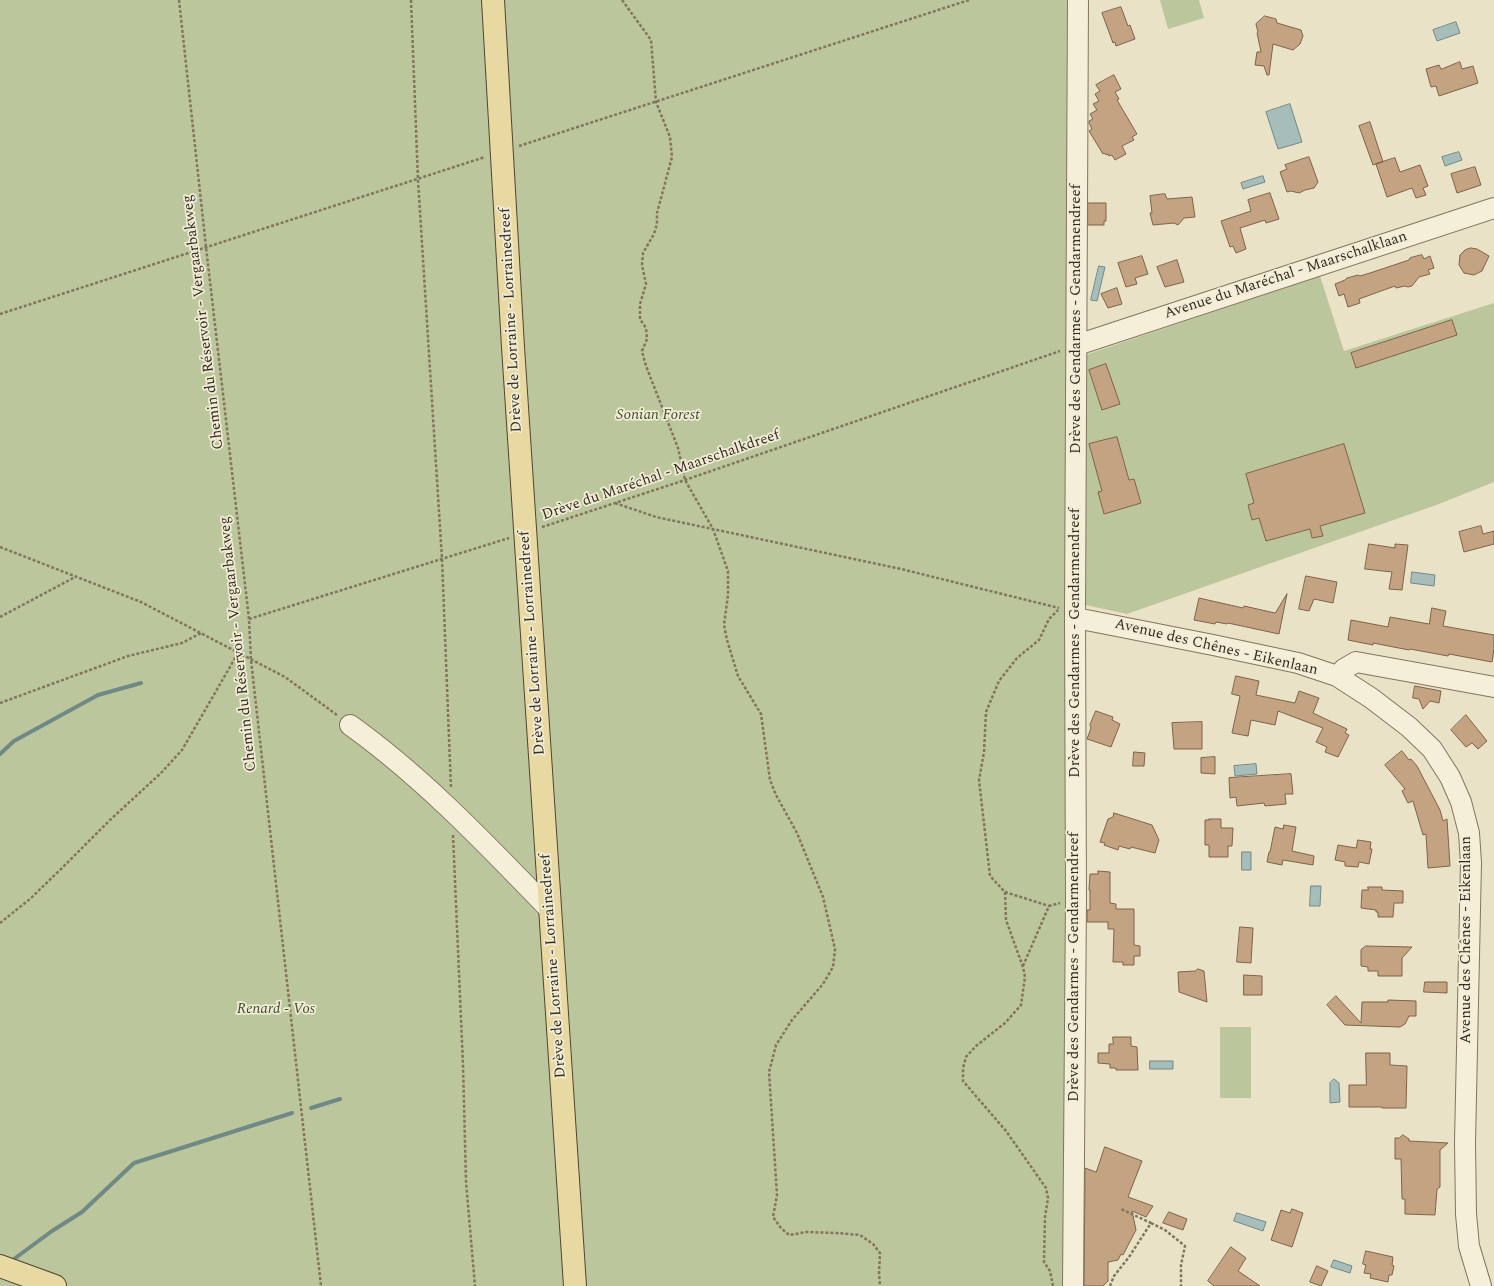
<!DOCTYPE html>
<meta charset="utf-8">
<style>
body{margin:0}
canvas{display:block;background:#e9e2c6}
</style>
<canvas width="1494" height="1286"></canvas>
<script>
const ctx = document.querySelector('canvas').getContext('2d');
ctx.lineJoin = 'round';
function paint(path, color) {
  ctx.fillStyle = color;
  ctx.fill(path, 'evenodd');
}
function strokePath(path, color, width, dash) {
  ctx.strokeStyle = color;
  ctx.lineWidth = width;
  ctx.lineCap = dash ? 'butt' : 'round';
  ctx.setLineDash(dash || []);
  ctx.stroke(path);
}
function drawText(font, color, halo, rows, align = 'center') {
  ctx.font = font + ' Spectral,serif';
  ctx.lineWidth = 3.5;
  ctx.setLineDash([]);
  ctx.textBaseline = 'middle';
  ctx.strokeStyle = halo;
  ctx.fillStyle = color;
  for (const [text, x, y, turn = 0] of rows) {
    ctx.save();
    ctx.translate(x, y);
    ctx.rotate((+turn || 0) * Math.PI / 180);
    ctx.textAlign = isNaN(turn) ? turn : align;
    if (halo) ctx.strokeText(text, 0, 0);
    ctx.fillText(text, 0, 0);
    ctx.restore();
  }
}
const green = new Path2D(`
 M0 0H1075L1071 1286H0Z
 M1160 0H1199L1204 18 1168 29Z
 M1320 276 1344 351 1494 303V482L1439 504 1127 614 1081 604 1082 356Z
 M1220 1027H1251V1098H1220Z`);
const water = new Path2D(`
 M1456 22 1460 33 1437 41 1433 30Z
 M1290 104 1302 142 1278 149 1266 112Z
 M1459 152 1462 160 1445 166 1442 157Z
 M1263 176 1265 182 1243 189 1241 183Z
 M1099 266 1105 267 1097 301 1091 300Z
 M1412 572 1435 575 1434 586 1411 583Z
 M1256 764 1257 774 1235 776 1234 766Z
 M1242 852H1251V870H1242Z
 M1311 886H1321L1320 906H1310Z
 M1150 1061H1173V1069H1150Z
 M1334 1079 1339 1083 1340 1102 1330 1103V1083Z
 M1237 1213 1266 1222 1263 1231 1234 1221Z
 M1334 1260 1352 1266 1350 1273 1331 1267Z`);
const stream = new Path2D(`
 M0 754 14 741 98 695 141 683
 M311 1108 340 1099
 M14 1259 52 1231 82 1212 134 1163 292 1113`);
const building = new Path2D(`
 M1121 7 1128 26 1130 25 1135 39 1116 46 1115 42 1113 43 1102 13Z
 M1265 16 1276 19 1277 23 1301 30 1303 36 1300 44 1293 50 1273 44 1269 75H1267L1264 66 1255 65 1257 52H1261L1257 33 1258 32 1256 24Z
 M1460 62 1462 69 1473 66 1478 83 1439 96 1436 86 1431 87 1426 69 1439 65 1441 69Z
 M1114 75 1121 89 1115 92 1119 99 1117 100 1137 134 1132 137 1134 140 1122 146 1126 154 1115 160 1112 155 1109 156 1108 154 1106 155 1104 153 1103 154 1089 131 1092 129 1089 123V121L1093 119 1090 114 1097 110 1093 104 1099 101 1095 94 1100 91 1096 85Z
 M1370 122 1383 162 1373 165 1359 126Z
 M1309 157 1318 182 1314 188 1305 190 1299 193 1291 191 1287 192 1280 172 1287 169 1285 165Z
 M1395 158 1400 172 1420 165 1428 186 1423 188 1426 195 1416 198 1412 188 1387 197 1376 164Z
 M1475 167 1481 185 1457 193 1451 174Z
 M1270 193 1279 219 1266 223 1265 220 1240 228 1246 249 1236 253 1233 246 1230 247 1221 221 1251 211 1248 200Z
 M1165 194 1167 199 1192 197 1195 217 1184 218 1178 225 1174 223 1153 225 1150 213H1152L1150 196Z
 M1088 203H1106V221H1104V225H1088Z
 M1471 248 1477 249 1489 256 1482 271 1474 275 1464 273 1459 265 1460 255 1465 250Z
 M1422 255 1424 259 1430 256 1434 268 1428 270 1430 274 1419 277 1412 286 1408 287 1405 286 1396 288 1395 286 1359 299 1360 303 1348 307 1344 294 1339 296 1335 284 1345 280 1347 278 1358 275 1360 276 1370 273 1409 260 1410 258Z
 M1142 256 1148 274 1135 278 1137 284 1126 287 1118 263Z
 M1177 260 1184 282 1165 287 1157 267Z
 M1117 288 1122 304 1108 308 1101 294Z
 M1452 320 1457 335 1356 368 1351 353Z
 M1106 364 1120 404 1102 410 1089 370Z
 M1117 437 1129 480 1134 479 1141 503 1104 514 1098 492 1102 491 1089 444Z
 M1344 444 1365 513 1320 526 1323 536 1312 538 1310 529 1266 541 1259 518 1252 520 1248 505 1254 503 1246 474Z
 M1481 526 1483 534 1494 531V544L1464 552 1459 532Z
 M1369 544 1395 548V544L1408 545 1402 590 1389 589 1392 572 1365 569Z
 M1306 576 1337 582 1333 603 1314 599 1309 611 1299 609Z
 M1287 594 1279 634 1228 623 1227 624 1216 622 1215 624 1194 620 1199 598 1243 608 1244 606 1275 613Z
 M1432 608 1446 611 1443 626 1494 635V649L1492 662 1449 654 1448 656 1410 649 1409 650 1373 643V645L1348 640 1351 620 1388 627 1390 617 1429 624Z
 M1236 676 1259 681 1256 695 1295 703 1299 691 1319 698 1313 713 1347 729 1345 733 1349 735 1338 757 1325 752 1327 747 1316 742 1323 728 1278 711 1275 725 1251 720 1248 736 1232 733 1240 696 1232 694Z
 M1415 686 1441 691 1439 703 1430 701 1423 709 1419 699 1413 698Z
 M1096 711 1113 717 1112 720 1120 724 1111 747 1087 739 1091 728 1090 725Z
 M1466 715 1487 741 1478 749 1472 743 1466 747 1451 730Z
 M1202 722V749H1174L1172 723Z
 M1402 751 1409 760 1411 759 1417 766 1440 810 1443 821 1447 819 1450 866 1428 868 1426 834 1423 835 1413 801 1408 803 1402 791 1405 789 1385 765Z
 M1134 752 1145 753 1144 766H1133Z
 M1215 757V774L1201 773V758Z
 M1291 774 1293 794H1285L1286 804 1265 806 1264 803 1237 806 1236 797 1230 798 1229 778Z
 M1114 813 1152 825 1159 840 1155 853 1131 847 1130 849 1119 846 1118 850 1104 845 1105 843 1100 842 1108 819 1113 817Z
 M1209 819H1221V828H1233L1232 846H1228V857H1209V845H1205V820H1209Z
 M1284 825 1296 827 1292 851 1314 856 1313 865 1283 860 1282 865 1267 862 1269 852H1270L1275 827 1283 829Z
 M1358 840 1371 842 1370 849H1372L1369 864 1359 862 1358 867 1345 866V862L1335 860 1338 845 1356 848Z
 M1098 871 1110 872V903L1116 904V909H1134V945L1140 946V956H1134V965H1123V962H1113L1114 929H1108V922H1087V910H1090V890H1089L1090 874H1098Z
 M1368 887H1382V890L1403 891V903H1394L1393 917H1378V912H1376V910L1361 908 1362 890H1368Z
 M1240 927 1253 928 1251 963 1237 962Z
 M1366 946 1412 947 1402 958V976H1378V971H1368V967L1361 966V950Z
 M1198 969 1204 971 1207 1002 1179 992 1178 972 1195 971Z
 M1244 975 1262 976V995H1244Z
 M1425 982H1447V993L1424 992Z
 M1336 996 1361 1023 1362 1002H1388V1000L1416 1001V1016H1409L1405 1024 1400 1027 1345 1025 1327 1005Z
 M1113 1037H1131V1046L1137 1047 1138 1070H1116V1068H1110V1064L1098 1063V1053H1109V1044H1113Z
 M1366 1053H1390V1065L1407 1066 1406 1108H1382V1107H1349V1085H1366Z
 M1403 1135 1409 1139V1141L1448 1143 1440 1150V1187L1437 1189 1435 1215 1405 1214V1199H1402L1401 1159H1395V1138H1399Z
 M1105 1147 1142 1161 1128 1197 1153 1206 1146 1217 1132 1211 1136 1230 1123 1255 1121 1254 1118 1260 1108 1262V1281L1103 1286H1084L1085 1168 1096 1172Z
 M1292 1209 1303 1213 1292 1247 1271 1240 1281 1210 1290 1213Z
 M1169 1212 1187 1219 1183 1230 1163 1223Z
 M1231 1247 1246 1258 1238 1271 1260 1286H1214L1208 1281Z
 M1366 1251 1393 1257 1392 1265 1394 1266 1392 1275H1389L1388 1282 1370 1278 1371 1274 1364 1273 1366 1265 1363 1264Z
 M1317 1266 1328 1271 1321 1286 1310 1282Z`);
const path = new Path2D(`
 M179 0 206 247 249 619 251 660 321 1286
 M411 0 418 180 442 559 451 788
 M622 0 651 40 656 102 670 137 672 157 657 213V224L654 234 643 253 642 265 646 284 640 304V319L646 328 647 339 642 351 646 366 678 448 685 480 713 529 728 571V595L724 625 727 640 738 676 761 714 770 780 776 795 797 833 823 897 835 949 833 967 823 984 792 1020 776 1045 769 1072 777 1195 773 1217 781 1228 789 1235 807 1232 836 1233 860 1235 873 1244 880 1253 879 1272 880 1286
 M519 146 969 0
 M0 314 485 157
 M615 503 656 517 901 569 1059 608
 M542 527 685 480 1060 351
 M0 547 141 602 285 677 337 715
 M0 617 77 576
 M249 619 509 538
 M0 703 128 656 182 643 201 633
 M453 835 463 1065 466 1182 475 1286
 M1005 892 1049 906
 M0 923 30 899 62 868 110 820 161 773 182 750 238 653
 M1023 966 1049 906 1060 903
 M1151 1223 1165 1230 1185 1246 1181 1265V1286
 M1053 1286 1050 1271 1044 1262 1045 1217 1048 1198 1046 1188 1006 1131 963 1081V1068L966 1057 976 1046 1005 1023 1021 1005 1025 977 1023 967 1006 920 1005 892 990 876 979 780 984 752 986 712 999 681 1017 658 1039 640 1049 619 1058 610
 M1110 1286 1114 1276 1129 1257 1151 1223 1121 1209`);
const minor = new Path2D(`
 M1077 345 1494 208
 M1076 618 1213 645 1298 663 1337 676 1371 698 1409 727 1432 749 1450 777 1461 802 1469 833 1471 863 1465 1142 1466 1214 1469 1246 1481 1286
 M1337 676 1344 669 1356 662 1494 687
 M350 725C424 778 487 845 550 910
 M1073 1286 1076 899 1075 611 1078 0`);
const major = new Path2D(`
 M493 0 513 347 575 1286
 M0 1266 55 1286`);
const streetNames = [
 ["Avenue du Maréchal - Maarschalklaan",1286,276,-18],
 ["Drève des Gendarmes - Gendarmendreef",1077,319,-90],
 ["Drève de Lorraine - Lorrainedreef",512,320,-93],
 ["Chemin du Réservoir - Vergaarbakweg",204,322,-97],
 ["Drève du Maréchal - Maarschalkdreef",661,476,-19],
 ["Drève de Lorraine - Lorrainedreef",533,643,-94],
 ["Drève des Gendarmes - Gendarmendreef",1076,643,-90],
 ["Chemin du Réservoir - Vergaarbakweg",239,644,-96],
 ["Avenue des Chênes - Eikenlaan",1216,648,13],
 ["Avenue des Chênes - Eikenlaan",1467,940,-90],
 ["Drève de Lorraine - Lorrainedreef",554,966,-94],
 ["Drève des Gendarmes - Gendarmendreef",1075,967,-90]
];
const parkNames = [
 ["Sonian Forest",658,416],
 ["Renard - Vos",276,1010]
];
paint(green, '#bcc69c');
paint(water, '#a7bdb9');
strokePath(water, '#6f8a86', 1);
strokePath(stream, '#6f8a86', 4);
paint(building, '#c3a381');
strokePath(building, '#7f6347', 1);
strokePath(minor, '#82755e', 22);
strokePath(major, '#514332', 24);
strokePath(path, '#82755e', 2.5, [3, 2]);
strokePath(minor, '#f5efd9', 20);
strokePath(major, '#e8d9a3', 22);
drawText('15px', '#342c20', '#f1ecd5', streetNames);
drawText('italic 15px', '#414e29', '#f1ecd5', parkNames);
</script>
